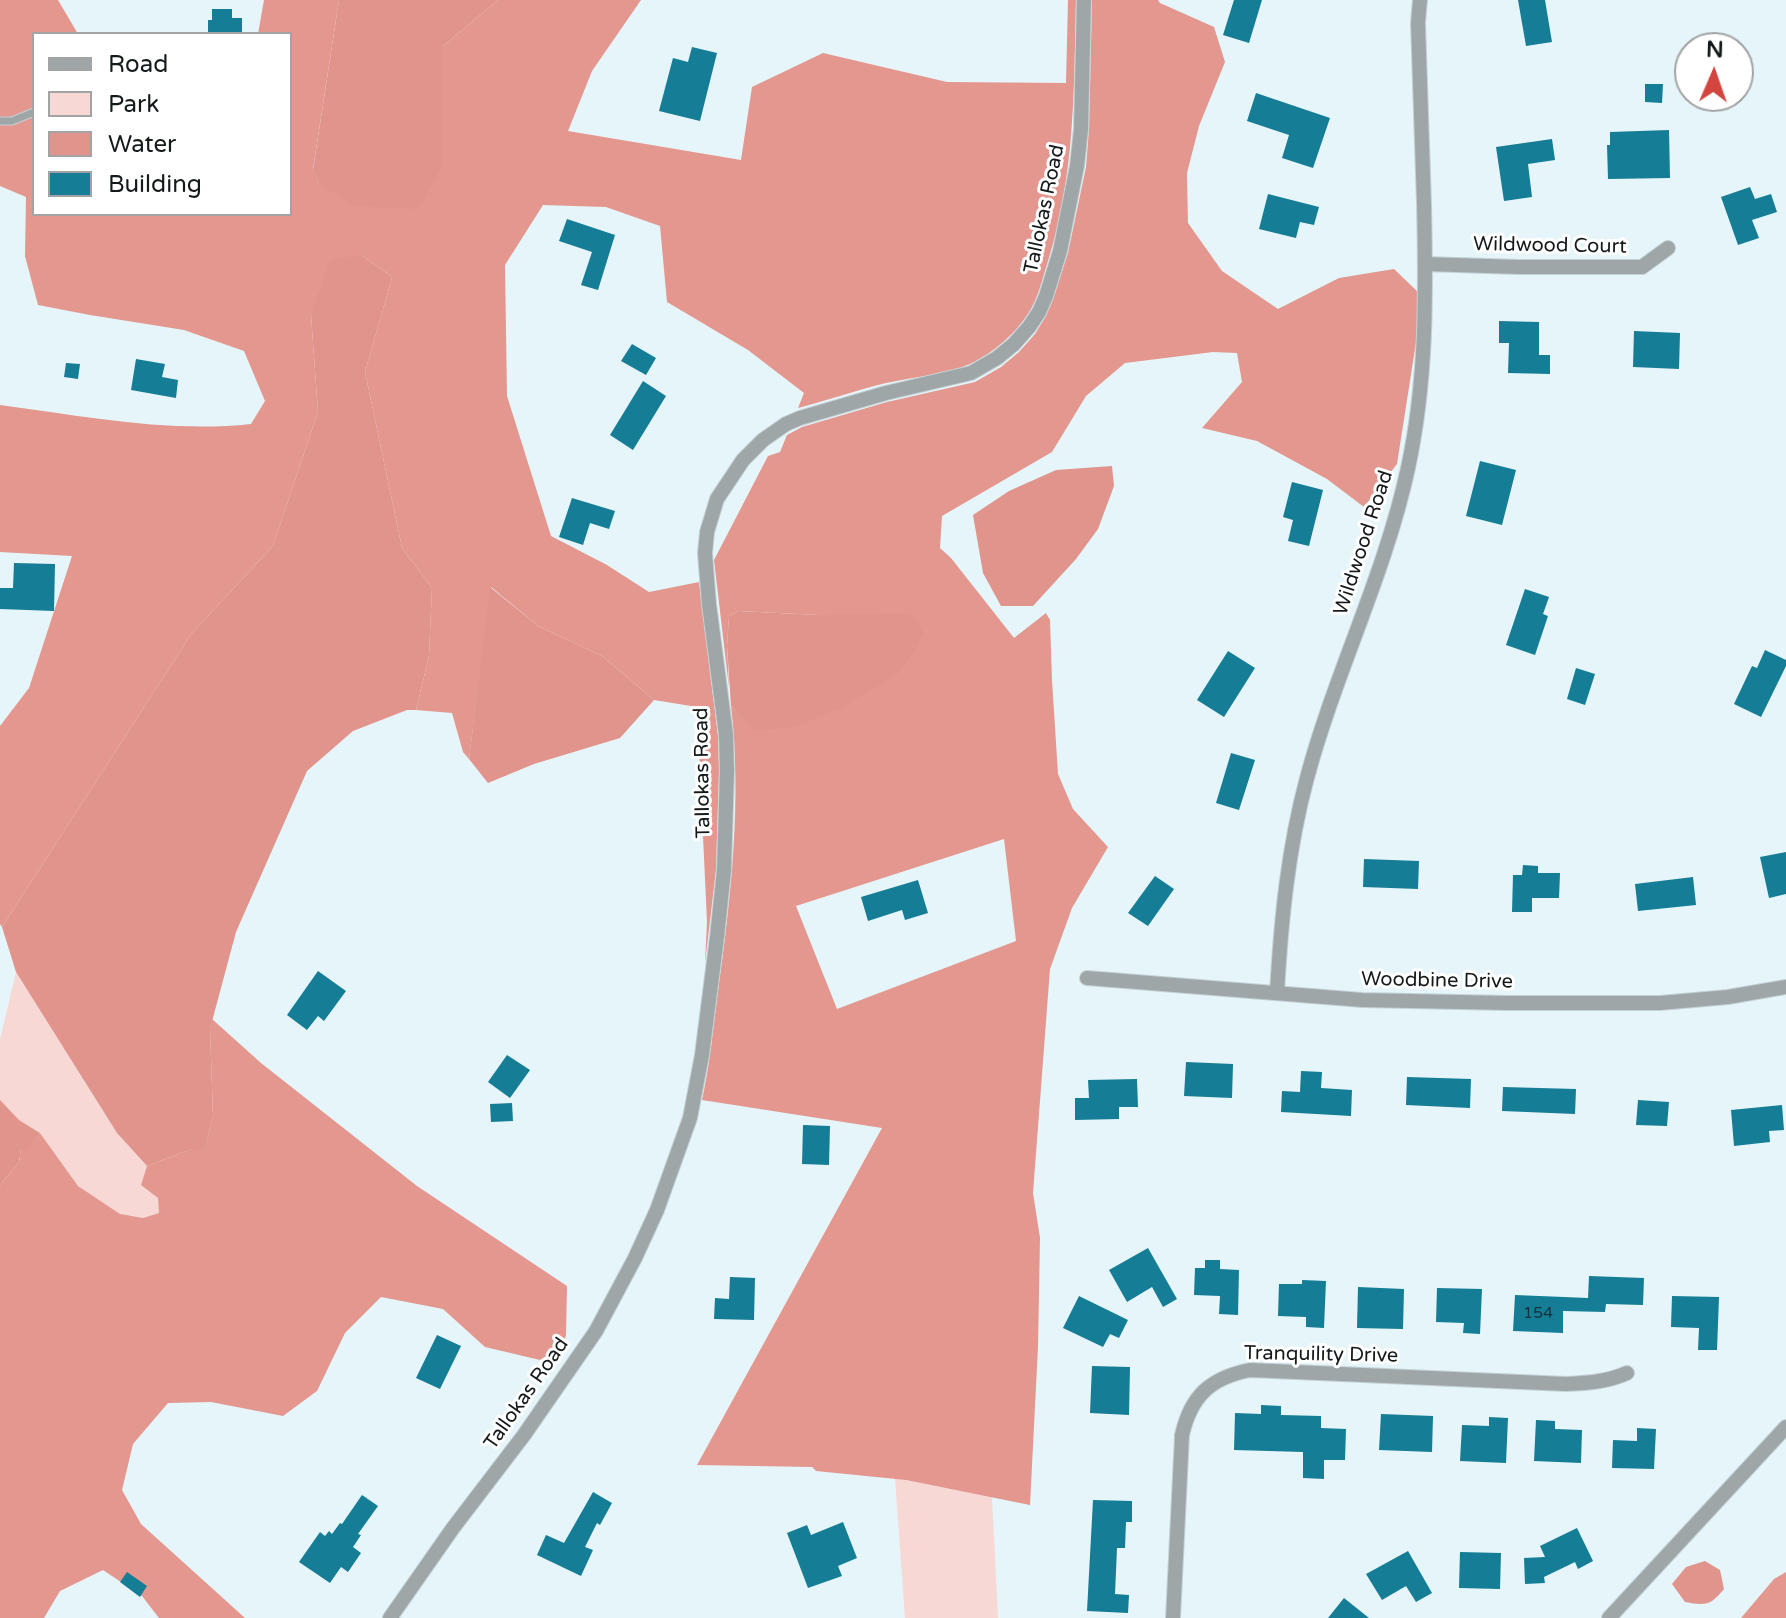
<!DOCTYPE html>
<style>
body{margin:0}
#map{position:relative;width:1786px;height:1618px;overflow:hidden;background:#e5f5fa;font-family:"Varela Round",sans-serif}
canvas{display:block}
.legend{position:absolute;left:32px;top:32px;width:260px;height:184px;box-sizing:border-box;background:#fff;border:2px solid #a1a3a4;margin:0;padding:10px 14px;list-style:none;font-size:24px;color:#141a1b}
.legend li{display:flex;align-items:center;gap:16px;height:40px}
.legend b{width:40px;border:2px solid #a1a3a4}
.north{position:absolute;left:1674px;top:32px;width:80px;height:80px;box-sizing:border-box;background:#fff;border:2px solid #a1a3a4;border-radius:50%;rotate:2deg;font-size:22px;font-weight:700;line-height:32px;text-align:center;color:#141a1b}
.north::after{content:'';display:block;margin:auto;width:28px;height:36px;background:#d3453f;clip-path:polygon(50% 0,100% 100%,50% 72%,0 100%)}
</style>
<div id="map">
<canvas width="1786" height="1618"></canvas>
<ul class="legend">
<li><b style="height:10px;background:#9fa6a8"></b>Road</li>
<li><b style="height:22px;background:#f8d8d4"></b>Park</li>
<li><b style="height:22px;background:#e0948c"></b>Water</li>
<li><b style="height:22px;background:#157d95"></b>Building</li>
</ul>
<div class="north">N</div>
</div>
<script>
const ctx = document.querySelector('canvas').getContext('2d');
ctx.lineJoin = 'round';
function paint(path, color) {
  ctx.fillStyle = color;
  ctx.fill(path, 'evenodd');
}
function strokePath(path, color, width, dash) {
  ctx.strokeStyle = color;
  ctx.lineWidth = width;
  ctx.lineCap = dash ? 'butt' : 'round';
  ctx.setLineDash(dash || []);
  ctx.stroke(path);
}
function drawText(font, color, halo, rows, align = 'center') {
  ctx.font = font + ' "Varela Round",sans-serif';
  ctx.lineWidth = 6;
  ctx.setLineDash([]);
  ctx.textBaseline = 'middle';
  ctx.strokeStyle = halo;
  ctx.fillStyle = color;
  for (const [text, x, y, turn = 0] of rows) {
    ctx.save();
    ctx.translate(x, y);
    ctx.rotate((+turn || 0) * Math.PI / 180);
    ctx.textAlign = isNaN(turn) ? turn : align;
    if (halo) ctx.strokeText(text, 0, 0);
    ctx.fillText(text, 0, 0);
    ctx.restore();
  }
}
const green = new Path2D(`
 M16 972 117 1133 147 1166 142 1185 158 1198 160 1213 143 1218 121 1215 78 1186 40 1133 19 1120 0 1101V1039Z
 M895 1478 992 1497 998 1618H905Z`);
const forest = new Path2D(`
 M0 0H58L78 34H34V214H290V34H258L264 0H339L313 169 319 184 442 166V47L498 0H641L592 71 568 131 741 160 752 87 823 53 947 82 1066 83 1068 0H1076C1074 88 1075 176 1048 261 1043 276 1040 292 1032 307 1019 331 995 352 970 364 945 375 913 377 886 383 857 390 828 400 798 408L804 393 748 350 667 302 660 226 606 207 543 205 505 265 507 396 551 536 607 565 649 592 699 582 718 736 719 771 716 870 705 963 707 922 697 707 654 700 602 656 538 626 491 587 469 759 463 752 452 713 416 710 429 656 432 588 402 548 365 372 392 278 390 275 361 255 311 315 318 412 273 546 192 633 2 927 0 924V726L29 688 72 556 0 552V405C83 416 168 433 251 424L265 401 244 351 184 330 90 315 38 305 25 256 26 197 0 186Z
 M1092 0H1158L1160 3 1214 27 1225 62 1199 126 1187 173 1188 223 1222 271 1278 309 1339 278 1394 269 1418 292 1417 336 1397 464 1364 507 1327 479 1257 441 1202 428 1242 382 1237 353 1213 352 1125 363 1086 396 1052 452 942 516 940 548 951 558 1014 638 1046 613 1050 620 1052 680 1058 774 1073 809 1108 847 1072 908 1050 969 1033 1193 1040 1238 1038 1347 1030 1505 906 1480 816 1471 812 1467 697 1465 882 1128 702 1100C710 1064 713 1028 718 991 731 897 742 800 731 706L754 729 819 615 738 611 729 616 727 646 729 688 714 560 768 456 780 452 787 435 802 427 887 402 975 382 1001 367 1019 352 1035 334 1046 316 1053 299 1068 253 1086 167 1089 129ZM1004 839 1016 941 837 1009 796 906Z
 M212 1019 261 1063 417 1186 567 1286 566 1336 559 1349 540 1360 485 1347 443 1309 381 1297 345 1333 317 1391 283 1416 211 1402 168 1403 133 1444 122 1490 141 1524 245 1618H159L142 1596 103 1570 60 1591 44 1618H0V1185L19 1162 21 1148 26 1151 40 1133 78 1186 120 1214 143 1218 159 1213 158 1198 141 1185 147 1166 183 1152 205 1147 213 1116 210 1029Z
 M1786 1572V1618H1741L1774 1579Z`);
const water = new Path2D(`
 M339 0H498L442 47V166L421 206 416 209 356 206 319 184 313 170Z
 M361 255 390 275 392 278 365 372 402 548 432 588 429 656 416 710H407L353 731 307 771 236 932 210 1029 213 1116 205 1148 183 1152 147 1166 117 1133 16 972 2 927 192 633 273 546 318 412 311 315 330 260Z
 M1112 466 1114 486 1098 529 1076 559 1033 606H1001L983 573 973 515 1009 491 1056 470Z
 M490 587 538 626 602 656 654 700 620 738 534 764 488 783 469 759Z
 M738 611 819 615 907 613 917 619 923 633 915 649 900 672 843 707 791 728 754 730 731 706 727 646 729 616Z
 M0 1100 19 1120 40 1133 26 1152 21 1149 19 1162 0 1185Z
 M1705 1561 1720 1570 1724 1589C1711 1605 1706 1606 1685 1602L1672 1584 1686 1567Z`);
const building = new Path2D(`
 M1234 0H1262L1249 43 1223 35Z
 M1518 0H1545L1552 42 1526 46Z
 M212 9H232V18H242V34H208V20H212Z
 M692 47 717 53 700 121 659 111 673 58 688 62Z
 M1645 84H1663L1662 103 1645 102Z
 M1256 93 1330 118 1313 168 1282 158 1289 135 1247 121Z
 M1669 130 1670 178 1608 179 1607 145H1610V132Z
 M1552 139 1555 160 1528 164 1532 197 1504 201 1496 147Z
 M1750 187 1755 199 1771 194 1777 212 1752 220 1759 238 1738 245 1721 197Z
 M1268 194 1319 207 1314 225 1300 222 1296 238 1259 229Z
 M567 219 615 235 598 290 581 285 592 252 559 241Z
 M1499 321 1539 322V355H1550V374L1508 373 1509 343H1499Z
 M1634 331 1680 333 1679 369 1633 367Z
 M632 344 656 358 646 375 621 361Z
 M136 359 165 364 162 377 178 380 176 398 131 390Z
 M66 363 80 364 78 379 64 377Z
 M643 381 666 396 633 450 610 435Z
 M1480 461 1516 470 1502 525 1466 516Z
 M1292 482 1323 490 1309 546 1288 541 1293 520 1283 517Z
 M572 498 615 511 609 529 590 523 583 545 559 537Z
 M14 563 55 564 54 611 0 609V588H13Z
 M1525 589 1549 597 1543 614 1548 616 1535 655 1506 645Z
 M1765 650 1786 660V666L1761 717 1734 704 1752 666 1757 668Z
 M1228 651 1255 668 1224 717 1197 700Z
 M1576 668 1595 674 1585 705 1567 699Z
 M1231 753 1255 760 1239 810 1216 803Z
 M1786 852V894L1769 898 1760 857Z
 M1364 859 1419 861 1418 889 1363 887Z
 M1523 865 1538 866V873H1560L1559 898H1532V912H1512L1513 875H1522Z
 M1155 876 1174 889 1148 926 1128 913Z
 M1693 877 1696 905 1638 911 1635 884Z
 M918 880 928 913 905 920 902 910 868 921 861 897Z
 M318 971 346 991 324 1021 318 1016 307 1030 287 1015Z
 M507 1055 530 1070 510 1098 488 1082Z
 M1186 1062 1233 1064 1232 1098 1184 1096Z
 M1301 1071 1322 1072 1321 1088 1352 1090 1351 1116 1281 1112 1282 1091 1300 1092Z
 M1407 1077 1471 1079 1470 1108 1406 1105Z
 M1137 1079 1138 1107H1119V1119L1075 1120V1098H1089L1088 1080Z
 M1503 1087 1576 1089 1575 1114 1502 1111Z
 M1638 1100 1669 1102 1667 1126 1636 1125Z
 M512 1103 513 1121 491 1122 490 1104Z
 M1782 1105 1784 1130 1769 1131 1770 1142 1734 1146 1731 1110Z
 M803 1125 830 1126 829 1165 802 1164Z
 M1148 1248 1177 1299 1163 1307 1152 1287 1127 1302 1109 1270Z
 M1205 1260H1220V1269L1239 1270 1238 1315 1219 1314 1220 1296 1194 1295 1195 1268H1205Z
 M1589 1276 1644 1278 1643 1305 1606 1304 1605 1312 1563 1311V1333L1513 1331 1515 1295 1588 1298Z
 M730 1277 755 1278 754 1320 714 1319 715 1298 729 1299Z
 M1302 1280 1326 1281 1324 1328 1306 1327V1317L1278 1316 1279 1284H1302Z
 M1358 1287 1404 1289 1403 1329 1357 1328Z
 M1437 1288 1482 1289 1480 1334 1463 1333 1464 1323 1436 1322Z
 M1079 1296 1128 1320 1119 1338 1110 1334 1103 1347 1063 1328Z
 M1672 1296 1719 1297 1717 1350H1698L1699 1328 1671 1327Z
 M437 1335 461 1346 440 1389 416 1378Z
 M1092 1366 1130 1367 1129 1415 1090 1413Z
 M1261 1405 1281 1406V1415L1321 1416V1428L1346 1429 1345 1460H1324V1479L1303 1478V1452L1234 1450 1235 1413 1261 1414Z
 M1381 1414 1433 1416 1432 1452 1379 1450Z
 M1489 1417 1508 1418 1506 1463 1460 1461 1462 1425 1489 1426Z
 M1536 1420 1555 1421V1429L1582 1430 1581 1463 1534 1461Z
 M1637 1428 1656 1429 1654 1469 1612 1468 1613 1440 1637 1441Z
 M593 1492 612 1503 600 1525 597 1523 585 1547 593 1550 581 1576 537 1555 546 1535 564 1543Z
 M362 1495 378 1506 358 1534 361 1535 353 1547 361 1553 348 1572 341 1567 330 1583 299 1562 320 1532 325 1536 329 1531 332 1534 340 1523 342 1524Z
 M1093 1500 1132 1501V1522H1126L1125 1548H1117L1115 1594 1129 1595 1128 1613 1087 1611Z
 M843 1522 857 1558 838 1566 842 1576 808 1588 787 1533 807 1525 811 1535Z
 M1577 1528 1593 1561 1578 1569 1575 1562 1544 1577 1545 1583 1525 1584 1524 1558 1545 1557 1540 1546Z
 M1408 1551 1432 1593 1416 1602 1406 1586 1382 1600 1366 1574Z
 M1460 1552 1501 1553 1500 1589 1459 1588Z
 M127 1572 147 1586 140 1597 120 1582Z
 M1344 1598 1369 1618H1328Z`);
const service = new Path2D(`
 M0 121H12L34 112`);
const minor = new Path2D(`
 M1425 264 1519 267H1642L1668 248
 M1087 978 1362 1000 1507 1003H1660L1728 997 1786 987
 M1277 993C1281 921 1288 848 1307 778 1335 673 1385 575 1408 468 1427 380 1426 294 1424 204 1422 144 1420 83 1418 23L1420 0
 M390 1618 453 1528 524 1435 596 1331 635 1258 657 1210 690 1118 702 1055 717 937 724 870 727 771 726 735 709 604 705 553 707 532 717 499 743 460 763 440 786 424 800 418 886 393 971 373 997 358 1014 344 1029 327 1039 312 1046 296 1060 251 1077 166 1081 129 1084 0
 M1173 1618 1182 1435C1191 1396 1210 1378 1250 1370L1566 1384C1587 1383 1607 1382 1627 1373
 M1609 1618 1786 1427`);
const numberNames = [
 ["154",1538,1314]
];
const streetNames = [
 ["Tallokas Road",1045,209,-78],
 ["Wildwood Court",1550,246,1],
 ["Wildwood Road",1364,543,-72],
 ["Tallokas Road",703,773,-91],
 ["Woodbine Drive",1437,981,1],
 ["Tranquility Drive",1321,1355,1],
 ["Tallokas Road",527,1394,-55]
];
paint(green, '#f8d8d4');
paint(forest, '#e3978e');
paint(water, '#e0948c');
paint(building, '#157d95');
strokePath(service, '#c4d2d6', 9);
strokePath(minor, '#c4d2d6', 16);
strokePath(service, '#9fa6a8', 7);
strokePath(minor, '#9fa6a8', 14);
drawText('16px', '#14333a', null, numberNames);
drawText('20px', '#141a1b', '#fff', streetNames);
</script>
